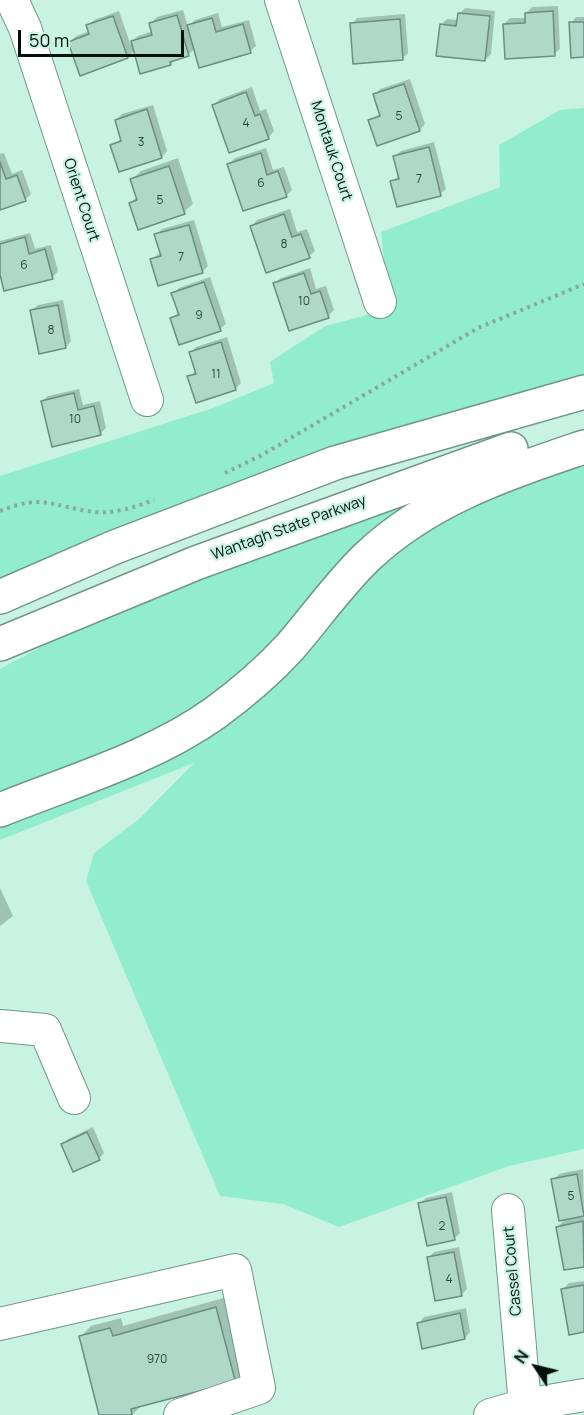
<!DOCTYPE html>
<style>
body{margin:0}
#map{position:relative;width:584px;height:1415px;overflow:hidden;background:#c8f3e3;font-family:Manrope,sans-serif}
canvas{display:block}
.north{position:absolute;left:506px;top:1337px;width:60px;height:60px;-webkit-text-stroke:4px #c8f3e3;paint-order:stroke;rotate:305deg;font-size:16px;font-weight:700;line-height:24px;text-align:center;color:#03110c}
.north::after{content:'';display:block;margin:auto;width:21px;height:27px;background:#03110c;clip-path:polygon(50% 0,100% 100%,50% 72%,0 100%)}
.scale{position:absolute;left:18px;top:30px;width:166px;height:27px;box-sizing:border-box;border:3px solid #03110c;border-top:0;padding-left:8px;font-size:18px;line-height:21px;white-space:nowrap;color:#03110c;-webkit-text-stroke:4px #c8f3e3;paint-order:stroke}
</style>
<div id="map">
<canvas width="584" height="1415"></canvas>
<div class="north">N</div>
<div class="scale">50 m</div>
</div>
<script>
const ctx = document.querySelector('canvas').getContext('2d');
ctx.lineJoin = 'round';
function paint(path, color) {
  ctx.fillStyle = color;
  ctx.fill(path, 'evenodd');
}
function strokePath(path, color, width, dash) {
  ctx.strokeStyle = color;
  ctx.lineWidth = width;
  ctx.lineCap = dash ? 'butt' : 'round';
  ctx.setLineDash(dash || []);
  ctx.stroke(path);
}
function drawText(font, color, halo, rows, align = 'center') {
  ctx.font = font + ' Manrope,sans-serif';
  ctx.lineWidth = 4.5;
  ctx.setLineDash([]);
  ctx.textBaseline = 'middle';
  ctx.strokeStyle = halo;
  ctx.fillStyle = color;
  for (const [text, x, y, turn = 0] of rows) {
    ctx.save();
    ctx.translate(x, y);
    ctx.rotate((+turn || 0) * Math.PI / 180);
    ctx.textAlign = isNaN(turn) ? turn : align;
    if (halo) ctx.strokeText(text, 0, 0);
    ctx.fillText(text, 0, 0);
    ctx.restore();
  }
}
const green = new Path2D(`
 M584 108V375L274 471 112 529 0 578V476L213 408 274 383 270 362 325 326 364 316 388 300 381 232 500 187 499 145 560 110Z
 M584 457V1149L509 1166 339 1227 283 1204 220 1196 86 881 94 853 139 819 194 763 0 840V822L190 743 364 578 437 519Z
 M465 482 205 705 121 750 0 797V669L104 613Z`);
const shadow = new Path2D(`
 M558 6 560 49 554 54 504 24 510 18H526V13L532 7Z
 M465 8 495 11 491 54 485 60 441 25 447 19 458 20 459 14Z
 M183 10 188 27 195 20 218 13 222 27 249 20 256 46 250 51 195 48 188 55 176 59 171 64 135 50 127 57 70 42 76 36 90 31 88 26 94 20 119 11 130 43 138 36 153 31 151 23 157 17Z
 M405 14 408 53 402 59 352 24 357 18Z
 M576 17H584V55L571 23Z
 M410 79 425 124 420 130 370 120 381 113 375 95 380 89Z
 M252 87 260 111 266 109 274 131 269 137 230 151 214 105 220 99Z
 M153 105 167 151 162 157 112 146 122 138 116 120 122 114Z
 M434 142 446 189 440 194 392 182 399 175 395 156 401 151Z
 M266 148 273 170 284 167 292 190 286 196 229 164 235 158Z
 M4 153 12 174 22 170 31 194 25 200 0 209V154Z
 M178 158 193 204 184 212 130 203 138 196 132 179 141 171Z
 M290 209 297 232 307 229 315 251 309 256 252 226 257 220Z
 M194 220 208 266 202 272 152 259 161 252 156 235 162 229Z
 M30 233 35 249 51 245 58 271 53 277 5 290 0 270V241Z
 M310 268 316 289 326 286 334 310 328 316 275 283 281 278Z
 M210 277 226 324 220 329 172 318 179 312 173 294 179 288Z
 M63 300 71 341 66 347 32 310 38 305Z
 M227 337 241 383 235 389 189 377 196 370 191 353 196 347Z
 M79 389 83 405 100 401 106 428 100 434 42 402 48 396Z
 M0 888 13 916 0 926Z
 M93 1127 104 1153 99 1159 62 1144 68 1139Z
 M583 1169 584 1215 581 1218 584 1217V1265L565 1269 557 1227 567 1218 553 1180 559 1174Z
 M452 1192 460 1233 454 1239 420 1203 426 1198Z
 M459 1247 467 1289 461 1295 428 1258 434 1252Z
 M584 1281V1330L563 1289 569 1283Z
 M227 1297 246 1372 235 1383 212 1386 143 1404 132 1415H101L80 1337 91 1326 121 1318 123 1326Z
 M466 1308 470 1332 465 1338 419 1323 424 1317Z`);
const building = new Path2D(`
 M553 11 555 56 505 59 503 24 525 23V13Z
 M458 13 490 16 485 61 436 56 440 24 456 26Z
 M177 15 189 56 170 62 171 65 140 74 131 41 152 35 149 23Z
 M113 16 128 58 80 76 68 42 89 34 86 25Z
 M212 18 216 32 243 24 251 53 199 68 187 25Z
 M400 19 403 60 353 64 350 23Z
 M569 22H584V57L571 58Z
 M404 84 420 131 377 146 368 120 380 116 373 94Z
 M246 92 255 116 260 114 269 139 229 153 212 105Z
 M147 109 162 158 119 172 110 145 121 141 115 120Z
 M429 147 441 196 397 207 390 181 399 179 393 156Z
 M261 153 267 175 278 171 287 197 243 211 227 164Z
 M0 162 6 179 17 175 26 201 0 210Z
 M169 166 185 214 138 230 129 203 137 200 130 179Z
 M284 214 292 237 301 234 310 258 266 273 250 226Z
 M189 225 203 273 158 286 150 259 161 256 154 234Z
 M25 237 29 254 45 249 53 279 4 291 0 275V244Z
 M304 273 311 294 320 291 329 318 289 331 273 283Z
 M204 282 221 331 179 345 170 318 179 315 171 293Z
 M58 305 66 348 39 354 30 310Z
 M221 342 236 390 196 403 187 376 196 374 189 352Z
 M74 393 78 410 94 406 101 435 52 447 41 401Z
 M87 1132 100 1160 73 1172 61 1144Z
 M577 1174 584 1216 559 1221 551 1179Z
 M446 1197 455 1240 427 1246 418 1203Z
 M583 1221 584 1267 564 1270 556 1227Z
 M454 1252 462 1296 435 1301 427 1257Z
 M584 1285V1332L569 1335 561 1289Z
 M216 1307 236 1384 211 1391V1388L131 1409 132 1415H99L79 1336 110 1328 113 1336Z
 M460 1313 465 1339 422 1349 417 1323Z`);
const path = new Path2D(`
 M225 473 262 455 478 328 584 284
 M0 511C45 493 52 507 95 512 115 514 135 507 154 500`);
const minor = new Path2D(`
 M12 0 25 28 147 400
 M281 0 380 302
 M0 1026 45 1030 74 1098
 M508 1210 525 1405
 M0 1324 235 1270 259 1388 180 1415
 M490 1415 525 1405 584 1395`);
const highway = new Path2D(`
 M0 597 115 547 335 463 584 392
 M0 644 196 563 511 449
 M0 810C72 781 152 758 215 713 241 694 268 671 290 647 316 617 338 585 367 557 430 498 505 474 584 447`);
const numberNames = [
 ["5",399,117],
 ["4",246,124],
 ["3",141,143],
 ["7",419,180],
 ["6",261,184],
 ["5",160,201],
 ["8",284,245],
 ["7",181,258],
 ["6",24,266],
 ["10",304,302],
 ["9",199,316],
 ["8",51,331],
 ["11",216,375],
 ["10",75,420],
 ["5",571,1197],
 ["2",442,1227],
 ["4",449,1280],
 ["970",157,1360]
];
const streetNames = [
 ["Montauk Court",331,151,72],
 ["Orient Court",81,200,72],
 ["Wantagh State Parkway",289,528,-20],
 ["Cassel Court",513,1271,-95]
];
paint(green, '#92edcf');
paint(shadow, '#0003');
paint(building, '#afd8c9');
strokePath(building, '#688f81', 1.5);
strokePath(minor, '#6f9789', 34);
strokePath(highway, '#6f9789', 36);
strokePath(path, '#88a99d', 4, [3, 4.5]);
strokePath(minor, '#fff', 32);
strokePath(highway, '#fff', 33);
drawText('12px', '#2e433b', null, numberNames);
drawText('15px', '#03110c', '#c8f3e3', streetNames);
</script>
